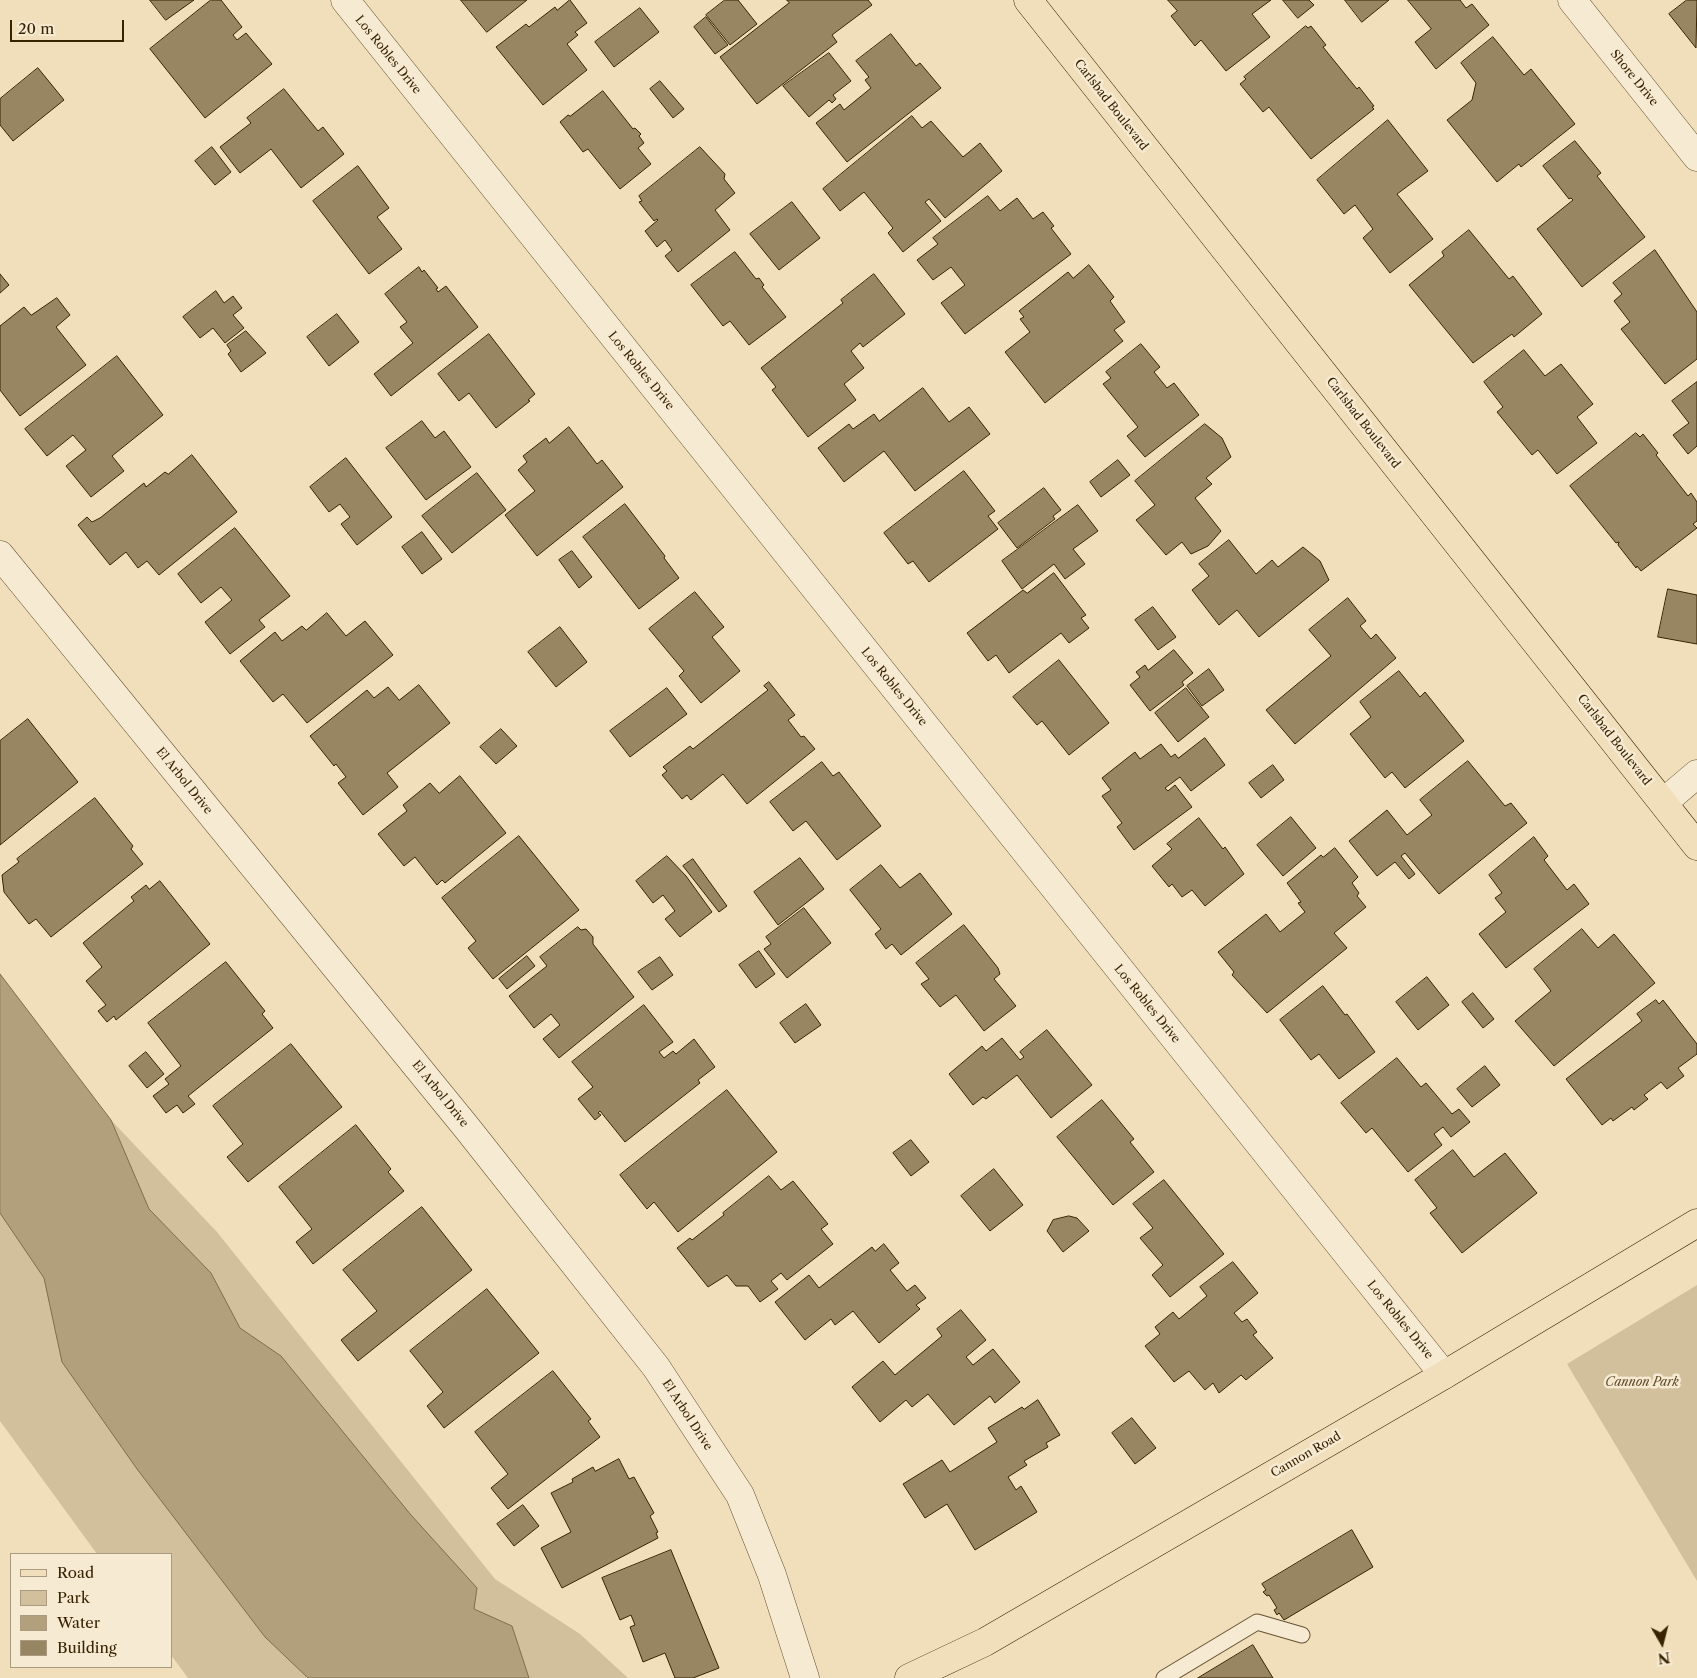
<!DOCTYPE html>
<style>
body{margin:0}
#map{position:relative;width:1697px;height:1678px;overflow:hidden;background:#f1dfbc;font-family:"Libre Caslon Text",serif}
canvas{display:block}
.legend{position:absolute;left:10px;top:1553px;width:162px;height:115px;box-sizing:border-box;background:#f6ead3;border:1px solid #aa9a7f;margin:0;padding:6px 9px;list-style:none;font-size:15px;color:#382301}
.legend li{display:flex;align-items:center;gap:10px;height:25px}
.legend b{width:25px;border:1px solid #aa9a7f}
.north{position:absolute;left:1637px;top:1618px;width:50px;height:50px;-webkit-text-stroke:4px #f6ead3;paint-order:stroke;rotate:172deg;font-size:14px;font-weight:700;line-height:20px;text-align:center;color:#382301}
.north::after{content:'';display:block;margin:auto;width:18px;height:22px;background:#382301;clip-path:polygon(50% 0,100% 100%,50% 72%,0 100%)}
.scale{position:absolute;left:10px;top:20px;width:114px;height:22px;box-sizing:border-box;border:2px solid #382301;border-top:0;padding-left:6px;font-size:15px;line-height:18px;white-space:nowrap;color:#382301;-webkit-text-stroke:4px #f6ead3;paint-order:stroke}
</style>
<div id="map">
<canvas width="1697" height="1678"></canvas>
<ul class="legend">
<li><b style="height:6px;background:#f1dfbc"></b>Road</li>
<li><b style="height:14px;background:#d2bf9c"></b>Park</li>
<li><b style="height:14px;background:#b29f7c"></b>Water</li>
<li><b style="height:14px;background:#988562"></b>Building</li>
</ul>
<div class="north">N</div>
<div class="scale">20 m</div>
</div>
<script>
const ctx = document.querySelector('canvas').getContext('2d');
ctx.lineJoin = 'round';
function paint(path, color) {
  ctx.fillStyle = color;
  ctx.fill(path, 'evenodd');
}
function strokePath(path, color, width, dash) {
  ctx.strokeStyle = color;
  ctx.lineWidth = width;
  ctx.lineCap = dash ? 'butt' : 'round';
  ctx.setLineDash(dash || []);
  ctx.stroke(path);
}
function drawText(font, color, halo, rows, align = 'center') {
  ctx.font = font + ' "Libre Caslon Text",serif';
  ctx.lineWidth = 5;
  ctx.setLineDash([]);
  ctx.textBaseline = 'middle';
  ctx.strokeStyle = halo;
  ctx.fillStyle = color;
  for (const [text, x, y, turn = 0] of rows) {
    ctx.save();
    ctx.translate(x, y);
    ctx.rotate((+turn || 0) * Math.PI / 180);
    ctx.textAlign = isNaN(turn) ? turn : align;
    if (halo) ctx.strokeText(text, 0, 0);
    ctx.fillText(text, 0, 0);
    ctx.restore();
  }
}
const green = new Path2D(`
 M0 974 111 1120 217 1232 495 1579 580 1634 628 1678H188L171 1655V1554H97L0 1421Z
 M1697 1285V1581L1567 1364Z`);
const water = new Path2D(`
 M0 974 111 1120 149 1209 211 1273 240 1328 281 1356 411 1515 477 1588 474 1609 512 1626 529 1678H308L265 1637 137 1469 62 1362 44 1278 0 1213Z`);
const building = new Path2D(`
 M150 0H194L166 20Z
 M211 0H221L242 27 233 35 237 40 246 33 272 64 205 118 150 49Z
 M461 0H527L487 32Z
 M570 0 587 23 575 32 578 35 567 44 587 70 543 105 496 47 526 24 529 27 555 7 557 10Z
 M725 0H738L757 24 730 45 706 15Z
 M787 0H868L872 5 832 35 837 42 757 104 720 57 789 3Z
 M1168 0H1271L1252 14 1270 37 1226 71 1201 40 1195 46 1171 16 1177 11Z
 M1283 0H1309L1314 5 1298 18Z
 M1345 0H1389L1362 22Z
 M1408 0H1460L1466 8 1472 4 1489 25 1436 69 1415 42 1431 29Z
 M1687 0H1697L1696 48 1669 14Z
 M640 8 659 32 614 67 595 42Z
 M706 17 728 45 715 54 694 27Z
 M1306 26 1308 28 1311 26 1326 45 1323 47 1357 89 1359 87 1374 106 1372 107 1374 109 1311 159 1269 107 1263 112 1240 84 1246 79 1244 77Z
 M891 34 916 66 920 63 941 88 847 162 816 123 840 104 844 110 871 88 865 80 869 77 856 61Z
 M1493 37 1524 75 1531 69 1575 124 1521 167 1519 164 1497 182 1447 120 1472 100 1476 83 1461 63Z
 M829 53 851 81 833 95 836 99 832 103 829 100 809 117 783 86Z
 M38 68 64 100 13 141 0 125V99Z
 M660 81 684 109 673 118 650 89Z
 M284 89 318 131 323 127 344 154 301 188 271 149 240 173 220 147 251 123 247 118Z
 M603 91 633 129 635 128 641 134 639 136 644 143 638 148 651 164 620 189 588 149 583 152 560 122 568 115 570 116Z
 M912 116 922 128 931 121 963 157 980 143 1002 171 945 218 929 199 925 202 941 221 903 252 888 233 893 228 864 192 840 211 823 189Z
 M1388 120 1428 171 1397 194 1433 239 1390 273 1363 238 1373 229 1355 205 1344 214 1317 180Z
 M1575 141 1601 173 1597 176 1645 237 1582 287 1537 229 1573 200 1571 198 1569 199 1543 166Z
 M212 147 231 172 215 185 195 161Z
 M700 147 725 174 724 179 735 193 715 210 730 230 678 272 665 256 672 250 665 240 657 247 645 231 658 220 657 219 654 221 639 202 642 201 639 196Z
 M358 166 389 208 377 217 402 249 369 274 313 201Z
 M988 196 1000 211 1017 198 1033 219 1043 212 1054 226 1051 228 1071 254 965 334 941 303 965 285 951 267 933 280 917 260 938 244 933 238Z
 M792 202 820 238 779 270 750 234Z
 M1469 230 1509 279 1513 276 1542 314 1514 337 1512 334 1473 363 1409 285 1444 256 1442 252Z
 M1655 250 1697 312V359L1665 384 1621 329 1630 322 1614 301 1622 294 1613 283Z
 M735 252 756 279 759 278 764 285 762 287 786 317 749 345 730 321 723 326 691 285Z
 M1089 265 1114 297 1110 301 1125 322 1114 330 1123 341 1045 403 1005 352 1030 332 1020 319 1024 317 1019 311 1068 272 1073 278Z
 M419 267 422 272 424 270 438 288 436 289 438 292 446 286 478 327 391 396 374 374 413 343 400 327 407 322 385 294Z
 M0 274 9 285 0 293Z
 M874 274 905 314 863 347 860 343 851 351 864 368 844 384 856 400 808 437 772 390 776 387 761 368 843 303 841 300Z
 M216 291 224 303 233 296 242 308 233 315 244 328 225 343 213 328 200 338 183 317Z
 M57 298 70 315 56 327 86 365 20 416 0 390V326L24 307 31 315Z
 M337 314 359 342 329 366 307 337Z
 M246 331 266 353 241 372 228 354 231 351 227 345Z
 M489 334 535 394 528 400 530 401 496 428 469 393 459 401 438 374Z
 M1141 344 1160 367 1154 372 1167 388 1174 383 1199 415 1145 457 1127 436 1138 427 1103 384 1111 378 1106 372Z
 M1524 350 1545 376 1561 364 1593 404 1577 417 1597 443 1557 474 1538 450 1532 455 1497 412 1503 407 1484 382Z
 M117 356 163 415 112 456 124 471 91 497 66 466 86 450 73 435 47 456 25 429Z
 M1697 382V446L1688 454 1673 435 1689 423 1672 401Z
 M923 388 949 422 969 407 990 434 915 491 884 451 844 482 818 448 849 424 853 429 874 414 879 421Z
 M422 421 435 438 444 431 471 467 426 500 386 448Z
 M1205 424 1222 438 1231 457 1206 478 1212 484 1195 498 1221 531 1208 546 1191 554 1182 542 1166 555 1136 520 1155 505 1135 481Z
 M569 427 597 464 602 460 623 487 537 556 505 515 535 491 518 470 527 462 523 456 546 438 549 443Z
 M1636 433 1640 437 1643 434 1658 453 1656 455 1688 496 1691 493 1697 502V521L1693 524 1697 528 1641 571 1637 566 1636 568 1618 545 1619 542 1616 543 1570 486Z
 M192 455 237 512 159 575 147 561 138 568 126 552 110 565 78 525 87 517 92 522 100 518 144 483 146 487 165 472 168 474Z
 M346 458 392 517 357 545 341 524 350 517 340 504 329 512 310 487Z
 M1118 460 1130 475 1101 497 1090 482Z
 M964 471 995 511 988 516 998 529 929 582 913 561 908 564 884 533Z
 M477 473 506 510 452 553 422 516Z
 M1044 488 1061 510 1053 516 1055 519 1017 548 998 523Z
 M625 504 665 556 664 558 679 578 639 609 583 537Z
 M1078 505 1098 531 1073 549 1085 564 1065 579 1054 564 1022 589 1002 561Z
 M235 528 290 596 259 620 265 627 230 654 205 622 232 600 221 587 201 603 178 574Z
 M422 532 442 559 422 574 402 547Z
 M1229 540 1256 574 1272 560 1278 567 1303 547 1320 561 1329 580 1259 637 1237 610 1219 625 1192 590 1209 576 1199 564Z
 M572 551 592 577 579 588 559 560Z
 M1054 573 1086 615 1081 618 1089 628 1069 643 1061 633 1009 673 996 655 988 661 967 633 1023 590 1027 593Z
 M1668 589 1697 595V644L1658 637Z
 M695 592 724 627 712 637 740 671 701 703 679 676 684 671 649 629Z
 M1348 598 1366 621 1360 626 1371 639 1376 634 1396 658 1295 744 1266 710 1331 656 1309 630Z
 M1153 607 1176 637 1158 650 1135 620Z
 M327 613 346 636 365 621 393 655 307 723 283 694 273 702 240 661 275 632 282 641 302 626 306 630Z
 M560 627 587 662 556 687 528 652Z
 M1174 650 1193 673 1182 682 1184 685 1150 711 1130 685 1140 677 1136 672 1145 665 1148 670Z
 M1059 660 1109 723 1069 755 1042 721 1037 725 1013 697Z
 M1209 669 1224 690 1202 706 1187 686Z
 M1399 671 1420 697 1425 692 1464 741 1405 788 1392 772 1385 778 1350 734 1371 717 1360 702Z
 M769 682 795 715 788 720 801 737 804 736 815 749 747 804 723 774 691 800 687 795 682 799 662 775 667 771 663 767 690 746 693 749 768 690 764 686Z
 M419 685 450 723 387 773 398 787 363 815 338 783 346 777 336 764 334 766 310 736 367 690 374 698 388 687 399 700Z
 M667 688 687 714 630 757 610 731Z
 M1186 688 1209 717 1178 742 1155 713Z
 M28 719 78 782 0 845V741Z
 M501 729 517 746 496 764 480 747Z
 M1205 738 1225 765 1191 791 1180 777 1165 788 1168 791 1175 785 1192 807 1134 850 1117 827 1122 823 1102 796 1111 790 1102 778 1135 752 1140 759 1161 744 1171 757 1175 754 1178 758Z
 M1468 761 1505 806 1511 803 1527 823 1439 894 1405 853 1401 856 1415 874 1409 879 1395 862 1377 876 1349 841 1387 810 1407 835 1432 815 1420 800Z
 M822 762 833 776 839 772 881 826 837 860 806 821 793 831 770 802Z
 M1273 765 1284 780 1261 798 1249 783Z
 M460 776 506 833 445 883 442 880 437 885 415 857 404 866 378 834 407 811 403 805 430 783 439 793Z
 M95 798 133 846 131 849 143 864 51 937 36 919 29 924 4 892 2 875 19 862 17 859Z
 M1291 817 1316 848 1283 876 1257 845Z
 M1199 818 1223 849 1225 847 1244 874 1205 906 1192 890 1182 897 1172 884 1169 887 1152 866 1172 849 1167 844Z
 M519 836 579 910 493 979 468 948 476 941 442 898Z
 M1534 837 1548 856 1544 860 1567 890 1574 884 1589 904 1506 968 1479 934 1506 912 1495 898 1502 893 1489 875Z
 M1335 848 1358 877 1352 883 1359 893 1357 896 1366 907 1334 933 1347 948 1267 1013 1232 975 1234 972 1218 952 1266 914 1280 932 1305 912 1298 903 1301 902 1287 883 1321 855 1323 857Z
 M667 856 686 876 712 912 680 937 665 919 675 911 663 895 653 903 636 881Z
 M800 858 824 889 778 925 754 892Z
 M693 859 727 906 719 912 683 866Z
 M881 865 900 888 920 873 952 914 901 955 892 944 886 949 875 934 881 929 850 890Z
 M160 881 210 944 116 1020 114 1016 107 1022 98 1011 106 1005 86 981 102 967 83 943 134 901 131 897 146 885 149 889Z
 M804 908 831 943 787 978 764 949 771 944 766 937Z
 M964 925 998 968 1000 974 994 979 1016 1006 984 1031 956 995 940 1007 921 984 929 979 916 963Z
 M578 927 581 930 586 929 593 937V944L634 997 559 1058 543 1039 560 1025 551 1014 534 1028 509 996 547 966 540 957Z
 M1582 929 1598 948 1614 934 1655 983 1554 1066 1515 1021 1551 991 1534 969Z
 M759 951 775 974 756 988 739 965Z
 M527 956 535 966 507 989 499 979Z
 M660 957 673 975 652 990 638 972Z
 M226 962 265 1011 262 1014 273 1028 188 1096 195 1104 183 1113 177 1105 166 1113 153 1096 169 1084 165 1079 181 1066 148 1023Z
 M1427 977 1449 1005 1418 1030 1396 1002Z
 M1323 986 1345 1015 1347 1014 1375 1052 1339 1079 1319 1054 1311 1060 1280 1020Z
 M1473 993 1494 1019 1483 1028 1462 1002Z
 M1656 1000 1659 1004 1663 1000 1697 1044V1054L1678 1068 1684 1076 1667 1089 1661 1082 1644 1095 1648 1099 1634 1110 1632 1107 1613 1121 1611 1118 1602 1125 1566 1079 1642 1021 1637 1014Z
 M806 1004 821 1025 795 1043 780 1023Z
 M644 1005 673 1042 659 1052 664 1058 673 1051 676 1054 694 1039 715 1067 698 1080 700 1083 625 1142 600 1111 598 1113 601 1115 595 1120 578 1099 593 1087 572 1062Z
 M1047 1030 1092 1085 1051 1118 1017 1075 986 1099 983 1097 973 1105 949 1074 982 1046 986 1051 1002 1038 1020 1060 1024 1057 1020 1052Z
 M291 1044 342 1107 248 1182 227 1157 243 1144 213 1106Z
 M146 1052 164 1074 147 1088 129 1066Z
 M1397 1058 1421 1087 1426 1083 1452 1114 1459 1109 1470 1122 1451 1137 1443 1127 1434 1134 1442 1145 1408 1172 1372 1128 1366 1133 1341 1103Z
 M1485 1066 1500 1085 1472 1107 1457 1089Z
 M727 1090 777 1152 678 1232 654 1202 647 1209 620 1175Z
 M1102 1100 1134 1139 1130 1142 1154 1172 1113 1205 1057 1137Z
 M356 1125 391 1169 388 1172 404 1191 313 1264 296 1242 312 1229 279 1187Z
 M911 1140 929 1162 911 1176 893 1153Z
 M1453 1150 1474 1177 1505 1153 1537 1193 1462 1253 1430 1213 1437 1208 1415 1180Z
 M994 1169 1023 1205 990 1231 961 1196Z
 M769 1176 781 1190 793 1181 828 1224 821 1229 833 1244 787 1280 781 1273 771 1281 778 1289 760 1302 748 1286H736L727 1275 708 1287 677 1248 690 1238 692 1240 724 1215 723 1213Z
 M1164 1180 1224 1254 1170 1297 1152 1275 1163 1265 1140 1238 1153 1228 1133 1204Z
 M422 1207 472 1270 358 1361 341 1340 377 1311 343 1270Z
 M1069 1216 1077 1218 1089 1231 1063 1252 1047 1231 1053 1220Z
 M884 1244 899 1263 890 1270 907 1291 915 1285 926 1298 916 1305 920 1309 879 1343 853 1311 835 1325 831 1319 805 1340 775 1302 809 1275 819 1288 872 1247 875 1251Z
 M1233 1262 1258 1293 1234 1313 1242 1322 1247 1319 1257 1332 1253 1335 1273 1358 1246 1380 1241 1375 1219 1393 1213 1383 1205 1390 1189 1371 1174 1382 1145 1346 1160 1334 1155 1327 1173 1312 1179 1319 1207 1296 1200 1287Z
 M487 1289 539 1353 444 1428 427 1406 443 1392 410 1351Z
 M961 1310 986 1340 966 1357 973 1365 993 1349 1020 1382 995 1403 990 1396 954 1425 928 1394 912 1407 906 1400 880 1422 852 1387 883 1361 895 1375 942 1336 937 1329Z
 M553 1371 591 1419 588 1421 600 1437 508 1509 491 1488 508 1474 475 1432Z
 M1038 1400 1060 1435 1046 1443 1048 1447 1024 1461 1027 1465 1008 1477 1016 1490 1021 1486 1037 1512 975 1550 947 1504 925 1518 903 1484 942 1460 950 1472 997 1442 988 1428 1022 1407 1024 1409Z
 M1132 1418 1156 1448 1135 1464 1112 1433Z
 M619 1459 629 1479 634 1477 654 1513 650 1516 658 1532 656 1533 658 1538 562 1588 541 1548 571 1532 551 1493 573 1482 572 1479 593 1467 595 1471Z
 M523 1505 539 1526 514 1546 497 1524Z
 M1352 1530 1373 1567 1284 1620 1279 1613 1277 1615 1274 1610 1277 1608 1269 1595 1267 1596 1263 1592 1266 1590 1262 1584Z
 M671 1550 719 1668 693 1678H675L665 1653 643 1662 630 1627 635 1625 631 1615 620 1620 602 1578Z
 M1253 1645 1273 1678H1198Z`);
const service = new Path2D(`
 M1164 1678 1257 1622 1302 1635`);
const minor = new Path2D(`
 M345 0 1444 1375
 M1572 0 1697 157
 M0 555 467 1128 656 1367 740 1495 772 1575 805 1678
 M1664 802 1697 774`);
const primary = new Path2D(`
 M1028 0 1697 846
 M909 1678 985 1642 1444 1375 1697 1223`);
const streetNames = [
 ["Los Robles Drive",388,55,51],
 ["Shore Drive",1634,78,51],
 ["Carlsbad Boulevard",1111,105,52],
 ["Los Robles Drive",641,371,51],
 ["Carlsbad Boulevard",1363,423,52],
 ["Los Robles Drive",894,687,51],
 ["Carlsbad Boulevard",1614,740,52],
 ["El Arbol Drive",184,781,51],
 ["Los Robles Drive",1147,1004,51],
 ["El Arbol Drive",440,1094,51],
 ["Los Robles Drive",1400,1320,51],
 ["El Arbol Drive",687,1415,57],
 ["Cannon Road",1306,1455,-30]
];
const parkNames = [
 ["Cannon Park",1642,1383]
];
paint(green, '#d2bf9c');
paint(water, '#b29f7c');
strokePath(water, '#816d4b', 1);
paint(building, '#988562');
strokePath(building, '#382301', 1);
strokePath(service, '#665230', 17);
strokePath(minor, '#665230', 29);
strokePath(primary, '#382301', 29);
strokePath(service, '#f6ead3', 15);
strokePath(minor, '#f6ead3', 28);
strokePath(primary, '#f1dfbc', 28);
drawText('12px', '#382301', '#f6ead3', streetNames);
drawText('italic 12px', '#5e4a28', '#f6ead3', parkNames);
</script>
